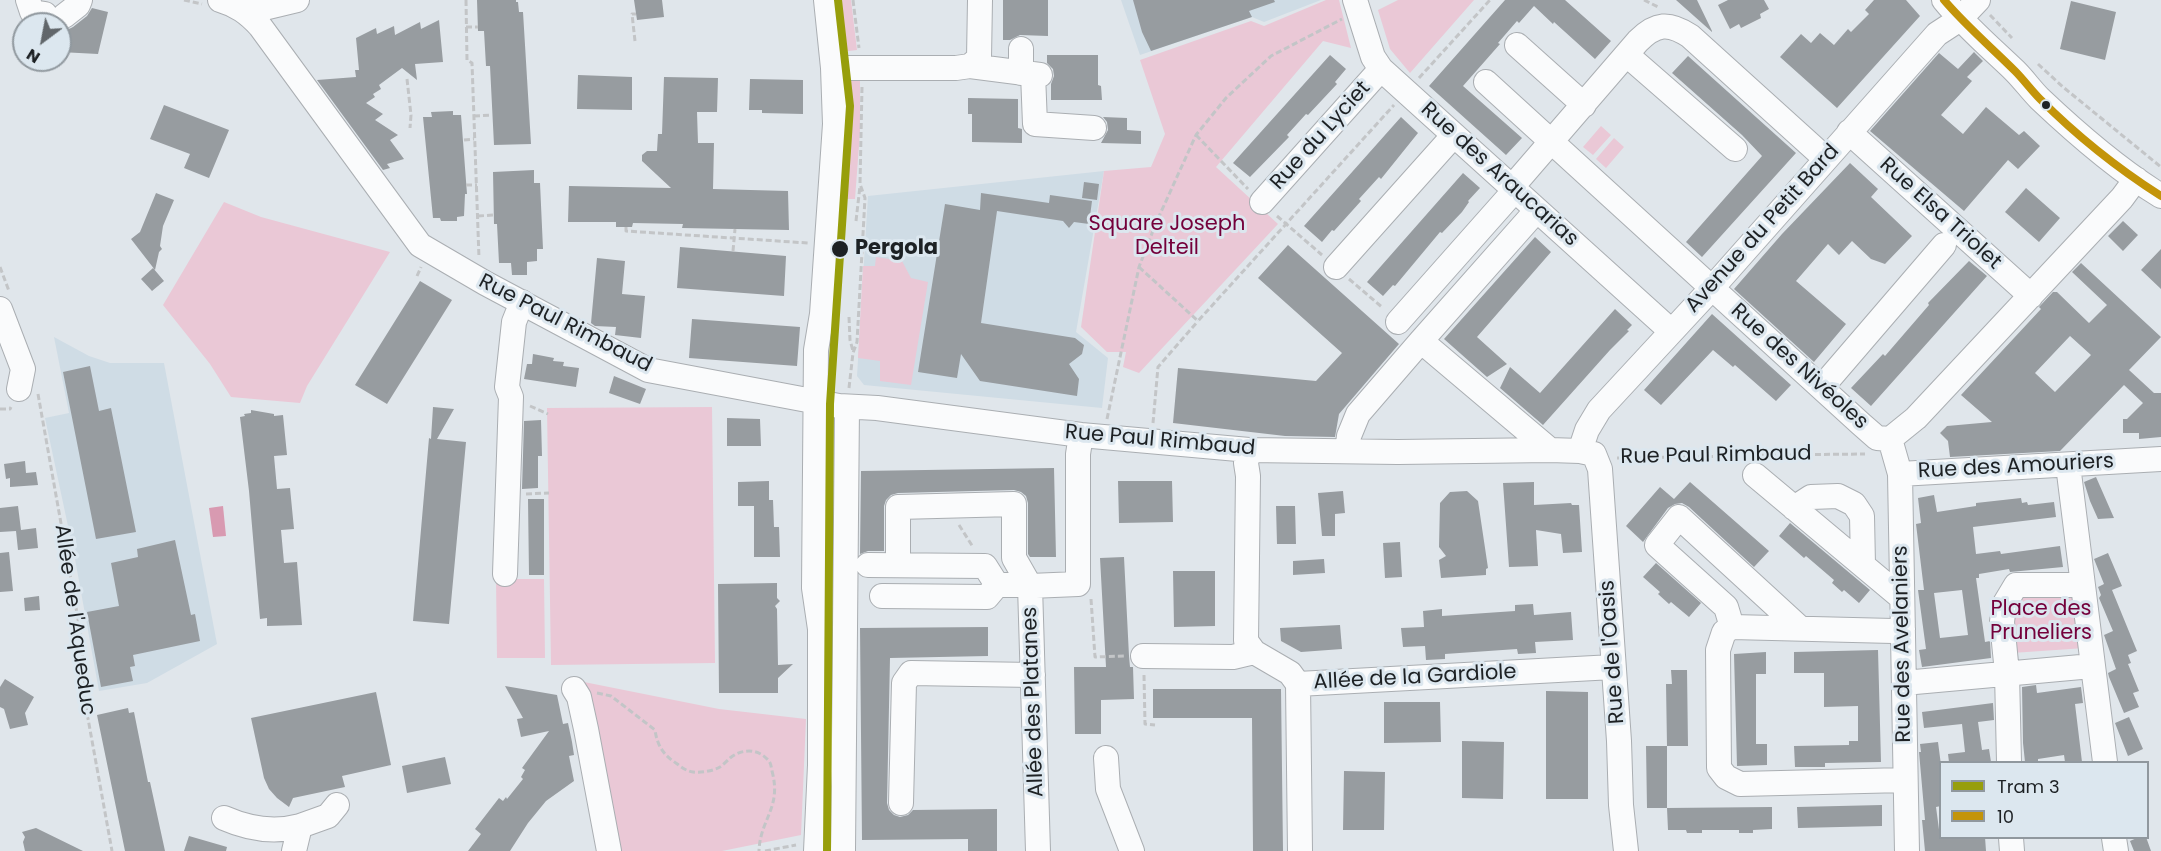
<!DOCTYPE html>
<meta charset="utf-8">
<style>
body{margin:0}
#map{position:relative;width:2161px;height:851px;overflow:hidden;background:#e0e6eb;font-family:Poppins,sans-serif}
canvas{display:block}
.legend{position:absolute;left:1939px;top:761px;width:210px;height:78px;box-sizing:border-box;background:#dce7ef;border:2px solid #90989e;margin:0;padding:8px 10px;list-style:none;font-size:18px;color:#1d2124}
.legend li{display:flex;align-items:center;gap:12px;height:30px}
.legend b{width:30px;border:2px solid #90989e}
.north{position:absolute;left:12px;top:12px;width:60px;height:60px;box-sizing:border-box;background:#dce7ef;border:2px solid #90989e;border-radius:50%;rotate:212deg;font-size:16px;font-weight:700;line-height:24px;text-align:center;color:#1d2124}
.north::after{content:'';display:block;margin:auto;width:21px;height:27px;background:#61666a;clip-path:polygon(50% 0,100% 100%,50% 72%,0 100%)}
</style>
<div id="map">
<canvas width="2161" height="851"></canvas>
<ul class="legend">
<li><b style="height:8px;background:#979e0b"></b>Tram 3</li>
<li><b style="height:8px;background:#c39409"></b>10</li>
</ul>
<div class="north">N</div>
</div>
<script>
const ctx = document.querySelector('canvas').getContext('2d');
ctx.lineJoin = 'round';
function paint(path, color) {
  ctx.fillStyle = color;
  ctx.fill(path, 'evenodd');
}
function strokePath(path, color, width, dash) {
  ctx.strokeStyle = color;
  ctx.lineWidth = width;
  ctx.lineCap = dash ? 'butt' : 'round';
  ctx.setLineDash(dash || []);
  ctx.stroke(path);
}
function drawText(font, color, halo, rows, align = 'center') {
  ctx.font = font + ' Poppins,sans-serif';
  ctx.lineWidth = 6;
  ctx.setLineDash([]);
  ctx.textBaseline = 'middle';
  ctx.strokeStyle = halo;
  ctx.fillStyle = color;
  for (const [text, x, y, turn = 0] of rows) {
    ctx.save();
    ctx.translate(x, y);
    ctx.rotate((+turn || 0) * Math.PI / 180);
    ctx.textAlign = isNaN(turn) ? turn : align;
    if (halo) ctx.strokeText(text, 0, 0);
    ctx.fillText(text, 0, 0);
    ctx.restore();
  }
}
const built = new Path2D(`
 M1121 0H1321L1264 22 1252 17 1140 55Z
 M1104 171 1076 332 1108 358 1102 408 864 385 857 376 868 196Z
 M54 337 89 356 110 363H164L217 644 147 683 99 691 75 559 45 418 69 413Z`);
const green = new Path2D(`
 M835 0H851L857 50 841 52Z
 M1326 0H1339L1351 48 1323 41 1216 167 1278 224 1139 373 1123 367 1126 352H1107L1081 327 1104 171 1151 167 1165 134 1140 60 1251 21 1264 26Z
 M1398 0H1474L1410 73 1390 49 1378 10Z
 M843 77H860V132L855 199H840Z
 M1601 126 1611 135 1593 155 1583 147Z
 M1614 138 1624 147 1606 168 1596 159Z
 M224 202 261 217 390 252 307 386 300 403 231 397 210 364 163 305Z
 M876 257 902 261 911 278 928 282 911 385 880 381V361L858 358 863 266H875Z
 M712 407 715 663 551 665 547 408Z
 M496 579H544L545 658H497Z
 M2022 592 2078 593 2085 648 2012 653 2010 606Z
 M584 682 719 709 806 719 801 835 722 851H617Z`);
const water = new Path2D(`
 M223 506 226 536 213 537 209 508Z`);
const building = new Path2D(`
 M477 0H516V2H518L519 12H523L531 144 494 145 490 66H486L484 31H478Z
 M634 0H662L664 17 637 20Z
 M1003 0H1048V36L1020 35 1010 40H1003Z
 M1133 0H1274L1275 2 1249 11 1252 17 1151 51 1142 32Z
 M1505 0H1565L1611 41 1595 59 1554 22 1553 24 1534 6 1519 23 1517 21 1498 43 1500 44 1463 86 1522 138 1506 155 1429 86Z
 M1676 0H1697L1712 31V32Z
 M1728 0H1764L1769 9 1760 14 1761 18 1741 28 1739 24 1730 29 1718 5Z
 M1874 0H1906L1920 16 1837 108 1780 57 1801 34 1811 43 1820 33 1834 45 1848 29 1851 32 1869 14 1865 10Z
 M2071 1 2116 12 2105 60 2060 49Z
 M92 8 108 12 98 54 60 52V29L67 30 73 27 87 16Z
 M439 20 443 62 415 64 417 80 402 68 379 85 381 89 373 94 375 97 366 103 383 114 375 120 398 135 390 140 404 159 387 164 390 168 383 170 317 80 356 77 355 70H359L356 38 376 28 377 34 394 26 395 35 420 22 421 29Z
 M1974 52 1983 61 1967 77 1972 81 1941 115 1963 134 1986 107 2019 135 2024 131 2040 146 2018 169 2008 160 1964 211 1870 131 1939 53 1958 69Z
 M1047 55H1098V85L1101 86 1102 100H1051V84L1054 76 1053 69 1047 63Z
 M1330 55 1346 69 1335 82 1337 84 1308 115 1306 114 1287 135 1289 137 1250 177 1233 163Z
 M1688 56 1796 153 1702 257 1686 242 1762 156 1742 135 1672 73Z
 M578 75 632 77V110L577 109Z
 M664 77 718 78 717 112H697L698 143H714L713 189 788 191 789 230 682 228 683 224 633 223 632 227H616V222H568L569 186 671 188 642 161V155L647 151H657L658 134H662Z
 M750 79 803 80V114L762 113V110H749Z
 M968 98 1018 99V128L1022 129V143L972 142V114H968Z
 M164 105 229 130 209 178 184 168 190 154 150 139Z
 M453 111V115H461L467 194H465L464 216 457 217V221H441L440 218H433L423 117H432L431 112Z
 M1103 117 1127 118V130L1141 131V144L1101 143 1108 130 1107 122Z
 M1401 117 1418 133 1381 179 1379 177 1359 199 1361 201 1334 231 1332 230 1322 242 1304 226Z
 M1850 163 1878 189 1871 197 1912 236 1885 264 1871 259 1852 241 1839 255 1828 244 1796 281 1846 324 1814 362 1734 289 1782 234Z
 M534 170V183H540L543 249H537V261L527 262V275H512L511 263H499L497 224H494L493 172Z
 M1463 173 1480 188 1468 201 1469 202 1462 212 1442 233 1440 232 1395 286 1393 285 1383 296 1367 282Z
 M1084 182 1099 184 1097 200 1082 198Z
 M2026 188 2060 218 2039 242 2005 212Z
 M156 193 174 200 163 226 160 246 162 249 159 252 155 270 131 239 140 232Z
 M981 193 1049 203 1050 195 1092 201 1089 224 1074 222 1069 228 1063 221 997 211 981 323 1075 338 1084 345 1082 354 1069 364 1079 379 1077 396 980 381 961 354 957 378 918 372 945 204 980 210Z
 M2123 221 2138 235 2123 251 2108 236Z
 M1535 237 1551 252 1477 337 1507 364 1487 377 1444 339Z
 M1288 245 1399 344 1339 414 1335 437 1285 436 1173 423 1178 368 1316 381 1342 353 1258 278Z
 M680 247 786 256 784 296 677 288Z
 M2161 249V289L2141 270Z
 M597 258 625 261 622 294 645 296 641 338 615 335 616 327 595 326 591 323Z
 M1969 261 1987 276 1871 406 1851 388 1883 354 1885 356 1929 305 1928 303Z
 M2081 263 2161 337 2129 370 2154 393H2161V437L2139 439V433H2123V419H2127L2143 403 2124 385 2060 451 1950 457 1948 441 1940 433 1947 426 1992 422 1961 395 2041 309 2039 307 2053 292H2057L2089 323 2107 305 2072 272ZM2070 336 2091 355 2055 392 2035 373Z
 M153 268 164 281 152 291 141 279Z
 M420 281 452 300 387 404 355 385Z
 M1615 309 1632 325 1627 330 1629 331 1610 350 1543 425 1500 388 1510 367 1540 393Z
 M1712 314 1791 385 1776 401 1735 365 1733 367 1713 350 1661 405 1644 390Z
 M692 319 800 327 797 366 689 358Z
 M533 354 554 358 553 361 564 362 563 366 579 368 576 387 524 379 527 364H532Z
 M90 366 99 411 111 408 136 532 96 539 63 372Z
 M614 376 646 389 640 404 609 393Z
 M433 407 454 409 437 439 466 442 449 624 413 621 429 438 431 439Z
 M251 410 274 414V416L283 415 287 455 274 456 277 489 290 488 294 529 281 530 284 563 297 562 302 625 267 626V618L260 619 249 491 240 417 245 416 244 414 251 413Z
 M727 418 760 419 761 446H727Z
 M541 420 542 456H538V488L522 489 524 421Z
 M25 461 26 473 36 472 38 485 10 487V478L6 479 4 464Z
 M1054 468 1056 557H1030L1028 554V503L1026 496 1021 492 1014 490 898 493 891 495 886 500 884 506V551H868L860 554 861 471Z
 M2096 477 2114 518 2098 519 2090 501 2084 482Z
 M769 481V500H773L774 527H779L780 557H754V506H738V482Z
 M1118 481H1172L1173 522 1119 523Z
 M1534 482V505L1571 503 1572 505H1579L1582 552 1563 553 1561 534 1536 530 1538 566 1509 567 1503 483Z
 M1690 482 1769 551 1754 567 1689 507 1682 503 1675 504 1668 508 1643 542 1626 526 1660 487 1674 499Z
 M1343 491 1345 513 1335 514V536H1322L1318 493Z
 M1467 491 1478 501 1488 568 1486 569V575L1441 578 1439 560 1446 556 1439 547 1440 503 1450 492Z
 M1934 495 1937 512 1976 506V503L2021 498 2022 503 2027 502 2028 505 2054 502 2056 517 1973 527 1976 554 2000 551 2001 554 2060 546 2063 567 2010 572 2009 569 1979 574V578H1976L1985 642 1990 641 1991 658 1922 667 1919 650 1926 649 1918 590H1924L1916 524 1921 523 1918 498ZM1962 590 1968 635 1940 638 1934 593Z
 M528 499H544V575H529Z
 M18 506 21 530 36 528 38 548 18 550 16 531 0 532V508Z
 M1276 506H1295L1296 544H1277Z
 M1790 523 1870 590 1859 603 1844 590 1842 592 1832 583 1834 580 1806 556 1804 558 1779 536Z
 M175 540 191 615 195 614 200 641 133 655 135 666 130 667 133 681 101 687 87 612 119 606 111 563 138 557 137 549Z
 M1400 542 1402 577 1385 578 1383 543Z
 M9 552 13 591 0 592V553Z
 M2108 553 2122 586 2112 590 2137 651 2128 655 2131 663 2128 664 2139 691 2133 693 2139 707 2124 713 2109 677 2108 673 2116 669 2104 635 2113 631 2099 598 2101 595 2098 587 2104 584 2094 559Z
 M1124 557 1129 656 1130 667H1133L1134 699 1101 700V734H1075L1074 667H1106L1100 558Z
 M1324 559 1325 573 1293 575V561Z
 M1656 563 1701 603 1689 617 1671 602 1669 604 1658 594 1660 592 1643 577Z
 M1173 571H1215V626L1174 627Z
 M777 583V598L780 601 775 606 777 609 778 665 793 664 778 678V693H719L718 584Z
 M39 596 40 610 25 611 24 598Z
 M1533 604 1534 615 1571 612 1573 640 1535 642 1536 653 1518 654 1517 649 1445 654V659L1426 660 1425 646 1403 647 1401 628 1424 627 1423 611 1442 609V616L1515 611V605Z
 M1340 625 1342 649 1301 652 1281 641 1280 628Z
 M988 627V656L890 658 887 803 889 810 894 815 900 817 908 815 913 810 997 809V851H968V839L862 840 860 628Z
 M1878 650 1881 762 1825 763V767H1795L1794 746 1849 745V741H1858V706L1824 707V673H1794V652Z
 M1766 652V674H1756V744H1767V765L1737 766 1734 654Z
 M1671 670H1687L1688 746H1667V808H1647L1646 746H1667L1666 684H1672Z
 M5 679 34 697 25 713 28 725 10 729 4 709 0 707V687Z
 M2036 685 2037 693 2081 687 2083 703 2075 704 2082 762H2065L2064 755 2038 759V762H2025L2023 743 2022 687Z
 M505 686 557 695 563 724 568 723 572 742 574 755 569 756 574 781 546 801 528 823 510 851H468L481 834 475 829 499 798 503 801 506 797 507 799 523 779 521 777 525 770 522 768 549 731 521 737 517 719 523 718Z
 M1153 689H1281L1283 851H1253L1252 718H1153Z
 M1546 691 1588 692V799H1546Z
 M376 692 391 765 342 776 345 787 293 798 289 807 277 798 269 789 264 778 251 718Z
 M1384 702H1440L1441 742 1384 743Z
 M1993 703 1994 720 1978 722 1982 750 1989 749 1991 762H1949L1948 754 1965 752 1962 724 1924 728 1922 712Z
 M128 708 129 713 134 712 148 782H150L165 851H125L97 715Z
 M2129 717 2143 749 2128 756 2115 723Z
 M1462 741 1504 742 1503 799 1462 798Z
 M1938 742 1941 765V806L1936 807 1940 837H1985L1986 851H1925L1922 820H1925L1919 752H1921L1920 744Z
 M445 757 451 784 407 793 402 766Z
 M1344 771 1385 772 1384 830H1343Z
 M1882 805V826L1798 828 1797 807Z
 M1772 807V829L1753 830V833H1739V830H1702V833H1687L1686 830H1668L1667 808Z
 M36 828 83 851H25L23 842 25 837 22 832Z
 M189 836 227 847 226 851H184Z
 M2139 837H2146L2151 851H2134L2130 841Z`);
const path = new Path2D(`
 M184 0 202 4
 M466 0 467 60 472 63 479 258
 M853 0 859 48
 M1644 0 1658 7
 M1990 15 2012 38
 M466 27H478
 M635 41 632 14H636
 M2038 64 2063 87 2161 167
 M1419 78 1490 0
 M407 79 411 115 410 128
 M474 116 492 115
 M1196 135 1248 189
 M464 140 474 139
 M466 185H477
 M478 216 494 215
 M1277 216 1322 255
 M856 221 860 186
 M626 227V231L808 243
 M733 251 735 229
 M0 267 9 291
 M1139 267 1198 321 1394 105
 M417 276 421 267
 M1349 279 1383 308
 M849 317 850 340 853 351
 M849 388 853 353 857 342 865 198 860 184 862 87
 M38 394 81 636 87 713 112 851
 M530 406 548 414
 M0 409H10L11 407
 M1107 419 1139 267 1156 223 1196 135 1226 98 1271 56 1342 19
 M1153 423 1158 367 1198 321
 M1761 455 1865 454
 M1617 458 1748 456
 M526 494 549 493
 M959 525 973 547
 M1091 599 1095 657 1126 656
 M1144 675 1145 724 1155 725
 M597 693 611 696 655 730C657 744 662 753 673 761 679 765 685 771 693 772 701 773 713 771 720 767 723 765 727 761 730 758 741 749 757 748 767 759 771 762 771 766 772 771 782 808 760 819 759 851
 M765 851 796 845`);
const minor = new Path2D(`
 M28 0 32 12 45 14
 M220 0C237 5 248 13 260 26L420 245 485 283 648 370 839 406 877 408 1081 435 1249 450 1398 452 1550 450 1580 451 1594 454 1600 469 1619 741 1621 805 1626 851
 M1355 0 1373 57 1381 69 1671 331
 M1944 0C1966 27 1990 47 2015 71 2024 80 2031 90 2040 99 2077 134 2117 169 2161 196
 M247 12 297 0
 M64 16 78 5 80 0
 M1517 45 1584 105
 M1627 55 1735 149
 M970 66 1040 75
 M833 68H956L970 66 979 58 980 0
 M1021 73V49
 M1033 74 1035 124 1094 128
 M1486 82 1861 424 1877 438 1890 439
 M1849 132 2031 296
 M1512 187 1638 41C1656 23 1669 22 1690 36L1826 159
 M1262 202 1381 69
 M1336 267 1454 135
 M0 309 23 369 19 389
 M1398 322 1515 190
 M1421 341 1550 450
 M1822 387 1944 245
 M1890 439 1900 474 1907 851
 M1890 439 1916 418 2122 198 2136 179
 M1249 450 1246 463 1248 476 1246 641 1254 652 1290 673 1298 684 1613 667
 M1347 451 1349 436 1358 414 1421 341 1537 210
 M1580 451 1587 430 1599 410 1712 288 1937 34 1960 19 1978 0
 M2068 465 2105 762
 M1900 474 2161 459
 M1755 475 1902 598
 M1794 508 1811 497 1838 496 1854 504 1862 516 1863 565
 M868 565 985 566 997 585H1030
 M898 565V507L1014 504V558L1030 586 1038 851
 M505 574 511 397 507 387 514 322 522 302
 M1030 586 1078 584V454L1081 435
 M882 596 987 597 997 585
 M1732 627 1726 607 1657 545 1679 517 1800 628
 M1903 629 1893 631 1732 627 1724 632 1718 650 1719 768 1726 777 1740 784 1905 780
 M1143 656 1233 657 1254 652
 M1904 683 2092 666
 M1298 684 1300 851
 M574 689 579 697 586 729 609 851
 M1106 758 1108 789 1132 851
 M2009 762 2007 673 2002 622 2004 605 2016 585H2082
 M901 803 904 683 911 673 1033 675
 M224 818C249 829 274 833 300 826
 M2011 838 2012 851
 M2114 838 2116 851
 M294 851 300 826 328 816 337 805
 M816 851 820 765V629L814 588 816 350 822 314 835 124 833 68 826 0
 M843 851 847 407`);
const bus1 = new Path2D(`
 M1944 0C1966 26 1991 47 2015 71 2024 80 2031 90 2040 99 2076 135 2117 168 2161 196`);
const tram1 = new Path2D(`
 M827 851 830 404 850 106 838 0`);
const markers = [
 [2046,105,5,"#1d2124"],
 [840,249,9,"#1d2124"]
];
const streetNames = [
 ["Rue du Lyciet",1321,136,-48],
 ["Rue des Araucarias",1499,175,42],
 ["Rue Elsa Triolet",1940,214,42],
 ["Avenue du Petit Bard",1763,229,-48],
 ["Rue Paul Rimbaud",565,324,27],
 ["Rue des Nivéoles",1799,367,42],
 ["Rue Paul Rimbaud",1160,441,5],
 ["Rue Paul Rimbaud",1716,456,-1],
 ["Rue des Amouriers",2016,467,-3],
 ["Allée de l'Aqueduc",74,620,82],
 ["Rue des Avelaniers",1903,644,-91],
 ["Rue de l'Oasis",1613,652,-94],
 ["Allée de la Gardiole",1415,678,-3],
 ["Allée des Platanes",1034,702,-92]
];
const parkNames = [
 ["Square Joseph",1167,225],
 ["Delteil",1167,249],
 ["Place des",2041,610],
 ["Pruneliers",2041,634]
];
const stopNames = [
 ["Pergola",855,249]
];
paint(built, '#cfdce5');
paint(green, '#eac8d6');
paint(water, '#d89ab1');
paint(building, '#979ca0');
strokePath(minor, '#aaaeb2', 26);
strokePath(path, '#c3c5c7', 3, [6, 3]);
strokePath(minor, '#fafbfc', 24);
strokePath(bus1, '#c39409', 8);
strokePath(tram1, '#979e0b', 8);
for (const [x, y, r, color] of markers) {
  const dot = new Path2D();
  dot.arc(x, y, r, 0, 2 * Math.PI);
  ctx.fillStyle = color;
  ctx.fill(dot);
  strokePath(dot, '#dce7ef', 2);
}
drawText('21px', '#1d2124', '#dce7ef', streetNames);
drawText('21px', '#74003b', '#dce7ef', parkNames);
drawText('bold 21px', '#1d2124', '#dce7ef', stopNames, 'left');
</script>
